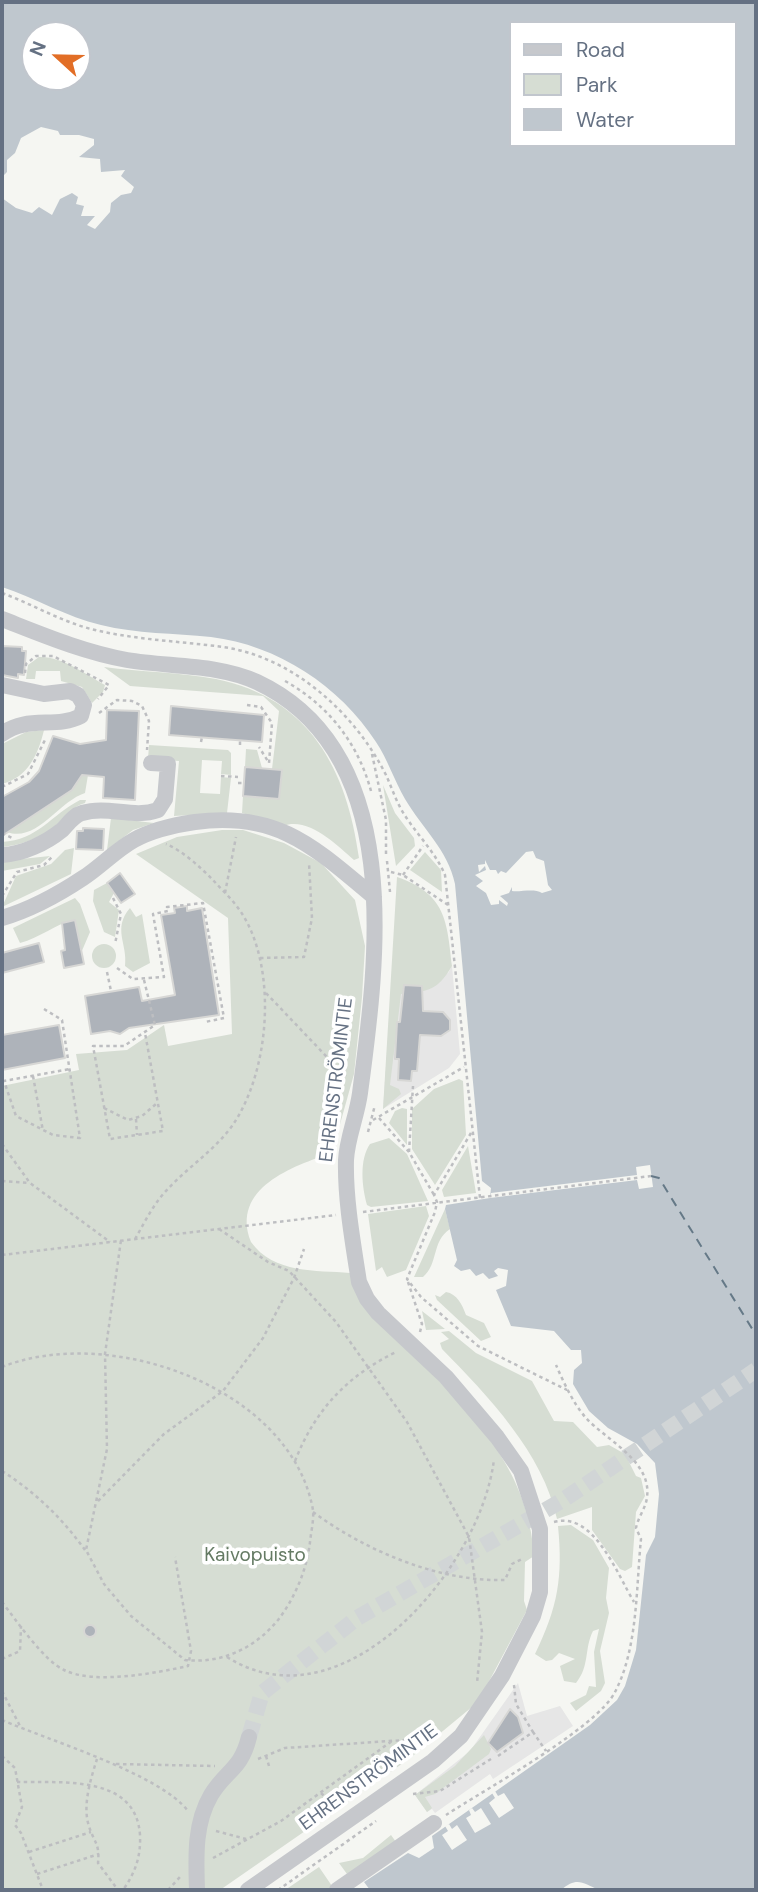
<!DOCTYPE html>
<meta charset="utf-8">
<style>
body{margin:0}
#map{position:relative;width:758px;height:1892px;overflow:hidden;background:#f5f6f2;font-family:"DM Sans",sans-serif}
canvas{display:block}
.frame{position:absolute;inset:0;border:4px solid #657183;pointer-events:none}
.legend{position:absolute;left:509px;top:21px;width:228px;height:126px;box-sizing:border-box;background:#fff;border:2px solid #c1c6cd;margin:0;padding:9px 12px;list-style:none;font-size:21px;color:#657183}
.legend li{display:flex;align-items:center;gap:14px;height:35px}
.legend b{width:35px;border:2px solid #c1c6cd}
.north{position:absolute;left:21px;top:21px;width:70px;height:70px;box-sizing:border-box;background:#fff;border:2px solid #c1c6cd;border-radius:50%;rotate:292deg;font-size:19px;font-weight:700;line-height:28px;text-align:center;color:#657183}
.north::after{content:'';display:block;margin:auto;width:24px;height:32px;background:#e26e26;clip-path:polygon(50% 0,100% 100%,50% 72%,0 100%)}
</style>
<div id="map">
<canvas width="758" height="1892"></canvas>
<div class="frame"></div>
<ul class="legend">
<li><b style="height:9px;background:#c6c8cc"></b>Road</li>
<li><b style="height:19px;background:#d6ddd3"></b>Park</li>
<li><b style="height:19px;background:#bfc7ce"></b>Water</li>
</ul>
<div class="north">N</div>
</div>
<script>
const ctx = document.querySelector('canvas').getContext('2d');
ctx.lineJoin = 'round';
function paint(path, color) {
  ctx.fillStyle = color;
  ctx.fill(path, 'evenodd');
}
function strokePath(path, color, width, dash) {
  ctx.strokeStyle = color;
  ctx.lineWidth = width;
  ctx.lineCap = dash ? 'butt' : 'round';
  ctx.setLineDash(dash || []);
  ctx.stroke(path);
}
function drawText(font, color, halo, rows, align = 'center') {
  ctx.font = font + ' "DM Sans",sans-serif';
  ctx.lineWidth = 7;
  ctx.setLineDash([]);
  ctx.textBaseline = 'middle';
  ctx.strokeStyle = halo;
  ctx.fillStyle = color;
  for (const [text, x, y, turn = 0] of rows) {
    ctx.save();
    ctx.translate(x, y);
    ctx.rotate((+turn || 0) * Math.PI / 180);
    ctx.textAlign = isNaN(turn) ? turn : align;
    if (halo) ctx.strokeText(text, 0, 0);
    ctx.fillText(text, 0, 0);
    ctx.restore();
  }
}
const built = new Path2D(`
 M452 966 460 1054 449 1068 383 1109 392 979 448 973Z
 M518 1683 527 1716 560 1706 573 1726 493 1779 490 1774 435 1813 432 1809 427 1812 415 1795 470 1751Z`);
const green = new Path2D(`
 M39 657C62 656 85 674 105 685L103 692 92 703 82 687 61 681 60 671H36L35 679H26L28 665Z
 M104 667C141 672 179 672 216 679 310 698 347 770 359 858L354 860C337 845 308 816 283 826L242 813 243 796 279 798 281 770 272 769 279 711 263 696 130 686Z
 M44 730C38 755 28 777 2 784V744L26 732Z
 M149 745 228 750 231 753V775L221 774 222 761 202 760 200 793 220 794 221 777 231 778 227 813 174 816 179 761 148 759Z
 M246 749 257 750 262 768 245 767Z
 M82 775H88L85 793C59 801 37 843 7 832L72 790Z
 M383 785 395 813 414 838 415 846 396 866Z
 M80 800H86L85 803C71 807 64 818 54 827 38 839 21 845 2 847V842C38 840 51 815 80 800Z
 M111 818 154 823 133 830 107 850Z
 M222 830H243L284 843 321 863 355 900 365 946 362 997 354 1074 332 1153C293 1166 230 1188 251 1242 274 1274 316 1270 350 1273 363 1318 379 1321 410 1352 470 1410 529 1469 534 1556L525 1562 524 1601 527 1610 478 1702 409 1759 220 1890H2V1086L79 1070 76 1054 127 1050 164 1025 168 1046 232 1034 228 918 136 854 177 837Z
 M74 848 71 874 2 907 16 876 51 864 65 850Z
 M425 852 441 870 442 892 410 870Z
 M50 856 40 864 2 871V861Z
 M397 877C446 894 447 921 452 966 438 990 428 992 401 994L390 1085 399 1089 401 1094 383 1109Z
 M107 883 114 893 109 902 119 910 115 937 104 932 93 901 94 890Z
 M75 898 80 904 90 932 81 953 74 920C55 924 40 938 20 943L13 928Z
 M130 908 136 917 142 914 150 963 133 972 125 966C128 944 112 929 130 908Z
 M92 956a12 12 0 1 1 24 0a12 12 0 1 1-24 0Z
 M459 1079 463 1081 466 1135 435 1185 412 1149V1109L434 1089Z
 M402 1108 407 1109V1145L389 1123 395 1111Z
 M389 1138 407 1154 428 1201 371 1207 367 1205C362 1187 359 1160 370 1144Z
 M468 1146 476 1193 444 1197 442 1190Z
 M426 1206 429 1216 406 1270 387 1277 382 1267 376 1271 368 1214Z
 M445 1209 450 1229C431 1242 439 1263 423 1277H414Z
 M446 1292C457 1294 462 1304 466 1315L484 1323 491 1337 481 1341 437 1300 435 1295 440 1297Z
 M422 1311 445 1329 426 1330Z
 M449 1331 476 1353 532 1381 554 1421 573 1422 597 1447 609 1445 625 1454 636 1476 641 1478 645 1496 636 1512 632 1567 625 1571 620 1569 592 1530V1507L557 1519C543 1453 488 1396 442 1349L440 1343 449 1339 441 1332Z
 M571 1525 593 1540 609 1568 606 1598 609 1613 600 1651 605 1683 601 1691 576 1711 570 1703 586 1695 589 1686 596 1687 594 1652 599 1629 593 1631C584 1649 590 1666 576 1683L564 1681 560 1666 575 1659 559 1653 552 1660 546 1661 535 1654C558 1607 563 1577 558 1526Z
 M484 1735 491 1749 489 1754 435 1794 425 1797 432 1808 427 1812 415 1795 455 1766Z
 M391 1835 396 1842 347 1874 339 1863 363 1858Z
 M319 1867 332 1886 329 1890H285Z`);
const water = new Path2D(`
 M2 2H756V1890H599C583 1883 577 1876 561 1890H370L364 1882 408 1853 419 1858 434 1848 432 1836 590 1725 617 1700 625 1686 636 1650 646 1555 655 1537 659 1494 655 1463 637 1444 608 1428 589 1411 573 1384 574 1370 582 1363 581 1350H571L554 1331 511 1326 496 1290 506 1286 508 1270 498 1268 494 1271 498 1276 489 1279 483 1273 476 1276 470 1269 461 1271 454 1266 457 1260 445 1209 446 1205 490 1198 491 1188 482 1181 455 884C448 850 422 828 405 799 394 780 388 760 376 742 340 686 277 645 211 637 174 633 137 634 101 625 66 617 36 598 2 587V198L16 208 32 213 39 207 52 215 60 199 72 193 78 197 76 204 84 206 81 216H95L87 225 95 229 110 212 111 203 121 195 131 193 134 187 121 176 125 170 101 172 100 159 79 157 94 145V139L79 135H60L58 131 41 127 21 138 15 153 7 160V172L2 177ZM511 23H735V145H511ZM35 35H77V77H35ZM533 851 536 858 544 861 548 885 552 890 542 893C534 888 522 892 512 891V887L509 893 500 896 508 903 507 906 499 900V904L491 905 486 893 476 886 483 881 475 875 486 870 485 866 479 872 478 865 485 864V860L490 870H496L498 874 501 871 506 873 526 852Z`);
const pier = new Path2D(`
 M650 1165 653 1187 639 1189 637 1180 490 1198 491 1193 637 1175 636 1167Z
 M495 1791 498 1796 504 1793 514 1808 499 1818 489 1803 495 1798 492 1793Z
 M472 1808 475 1812 481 1808 491 1824 475 1833 466 1818 471 1815 469 1810Z
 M449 1824 452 1829 457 1825 467 1840 452 1850 442 1835 448 1831 445 1826Z`);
const ferry = new Path2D(`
 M651 1176 659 1178 756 1335`);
const building = new Path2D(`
 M2 646 22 647V651H26L24 675 18 674V678L2 675Z
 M171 706 264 715 262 742 169 735Z
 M107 710 139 711 135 800 103 798 104 777 82 775 72 790 2 836V797L29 782 39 771 53 736 80 744 106 740Z
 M245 767 282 770 279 799 243 796Z
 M83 828 104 829 103 850 76 849 77 831H83Z
 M120 873 135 894 121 903 107 883Z
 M187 906V911L202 908 219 1015 129 1028 120 1034 110 1031 91 1034 85 996 139 987 142 1001 175 995 161 915 175 913 174 908Z
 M75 920 84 964 64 968 61 951 65 950 62 923Z
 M39 943 44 962 2 973V953Z
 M404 985 422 986 423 1011 443 1012 450 1020V1030L441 1036 420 1035 417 1071H412L411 1081 398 1080 399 1059H395L397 1022H400Z
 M59 1025 65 1058 2 1070V1035Z
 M84 1631a6 6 0 1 1 12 0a6 6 0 1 1-12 0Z
 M510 1709 518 1717 523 1733 497 1752 488 1743Z`);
const minorTunnel = new Path2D(`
 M249 1737 262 1693 357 1618 563 1500 756 1370`);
const path = new Path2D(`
 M2 593C32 604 60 621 91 629 135 640 179 641 223 647 293 657 355 713 386 775 391 786 395 798 401 809 414 832 435 851 445 875L480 1198
 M25 673 26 664 36 656H53L109 685 98 699
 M285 681C328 705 358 743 371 791
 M247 705 261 707 272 723 269 763 259 747
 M99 713 117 700 132 701 142 706 149 721 147 750
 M201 742 202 737
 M240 745V740
 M372 754 386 820V854
 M221 776 238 777
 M238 783H244
 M2 787 28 774 46 738
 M2 792 3 796
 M2 833 12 838
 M387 861 390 892
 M391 872 403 875 448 905
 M403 875 423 846
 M225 893 236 837
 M2 896 17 872 44 865 53 856
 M113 898 121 914 115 944
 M260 958 304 957 312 918 309 863
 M117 968 133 979 164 977 153 914 168 911 167 907 203 903 224 1018 205 1022
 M107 972 111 991
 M144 980 155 1025 124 1046H93L110 1139 163 1131 145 1033
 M266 993 346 1077
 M44 1009 62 1020 80 1138 53 1135 16 1116 4 1081 70 1069
 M33 1076 43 1131
 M104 1108 128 1120 142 1116 156 1104
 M379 1118 409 1152 434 1195
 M136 1119 137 1135
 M373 1120 464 1067
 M368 1132 375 1105
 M471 1133 434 1195 437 1202 435 1212 407 1279 421 1297 478 1346 567 1390
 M2 1144 30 1183 110 1242
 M409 1152 413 1086
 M2 1181 30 1183
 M363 1212 651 1176
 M219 1229 268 1262 289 1271 336 1322 407 1422 469 1537 482 1632 477 1683
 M135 1239C142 1227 149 1213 157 1202 178 1173 211 1155 232 1126 270 1072 278 968 241 912 233 900 222 890 213 880 200 867 183 851 166 844
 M2 1255 336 1215
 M408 1282 422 1324 420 1332
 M2 1367C109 1324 291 1387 313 1510 314 1520 311 1532 310 1542 307 1569 295 1598 278 1620 255 1648 222 1664 185 1660L131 1616 104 1584 86 1550 107 1449 105 1354 121 1240
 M2 1444V1508
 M295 1461C315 1410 347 1376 396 1352
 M2 1471C35 1492 62 1518 85 1550
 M98 1501 164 1434 223 1391 263 1338 294 1278 304 1249
 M313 1512C366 1551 439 1582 505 1580L512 1564 524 1558
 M554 1522C594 1511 617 1574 634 1602
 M2 1602C16 1620 44 1661 64 1670 95 1685 155 1673 188 1666L191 1651 175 1557
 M227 1657C344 1731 482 1566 494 1459
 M2 1659 20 1651 21 1626
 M514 1685 516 1704 533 1732
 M2 1691 21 1728
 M2 1720C48 1740 160 1774 188 1811
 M2 1756 15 1768 22 1807 15 1825 21 1833 43 1890
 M266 1756 269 1766
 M498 1756 533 1732 546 1751
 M97 1759C91 1778 82 1806 89 1826 94 1843 100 1843 98 1863L118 1890
 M258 1759 285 1748 435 1738
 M116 1764 215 1766
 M17 1782C61 1783 136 1774 140 1835 141 1857 135 1873 123 1890
 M321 1793 339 1810
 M413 1794 440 1791 491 1759
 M446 1815C484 1790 597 1728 615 1692 638 1648 636 1588 641 1539L636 1528C638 1517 646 1508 647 1497 652 1461 606 1440 586 1418 573 1403 564 1383 556 1365
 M216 1831 246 1839
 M29 1852 91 1832
 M213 1858 281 1821 392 1741
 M37 1874 99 1854
 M168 1890 180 1877
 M278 1890 376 1821`);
const minor = new Path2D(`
 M2 619C43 635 83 652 127 660 169 667 219 664 257 682 406 752 378 959 360 1093 357 1116 347 1138 346 1160 345 1199 353 1243 359 1282L367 1299 378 1313 446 1377 497 1437 521 1471 540 1529V1592L533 1616 502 1676 461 1736 433 1761 248 1890
 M2 685 44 694 70 691 78 695 84 705 81 716C56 729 27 715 2 734
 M2 855C23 854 46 843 62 830 68 824 74 815 82 813 108 805 133 819 158 810L165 799 168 764 151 763
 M2 918C29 910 59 894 83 878 100 867 116 850 134 840 152 830 174 825 195 822 278 811 314 847 374 897
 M197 1890C196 1858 194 1824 211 1795 226 1770 241 1770 249 1737
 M337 1890 434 1823`);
const streetNames = [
 ["EHRENSTRÖMINTIE",337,1080,-83],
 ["EHRENSTRÖMINTIE",369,1778,-36]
];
const parkNames = [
 ["Kaivopuisto",255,1556]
];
paint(built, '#e6e6e6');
paint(green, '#d6ddd3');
paint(water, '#bfc7ce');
paint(pier, '#f5f6f2');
strokePath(ferry, '#657987', 2, [9, 7]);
paint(building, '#aeb3ba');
strokePath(building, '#d7d7d5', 2);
strokePath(minorTunnel, '#d1d5d6', 16, [16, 8]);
strokePath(path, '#bdbec1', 2.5, [3.5, 3.5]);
strokePath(minor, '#c6c8cc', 16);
drawText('19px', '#657183', '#fff', streetNames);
drawText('19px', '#657b64', '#fff', parkNames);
</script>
